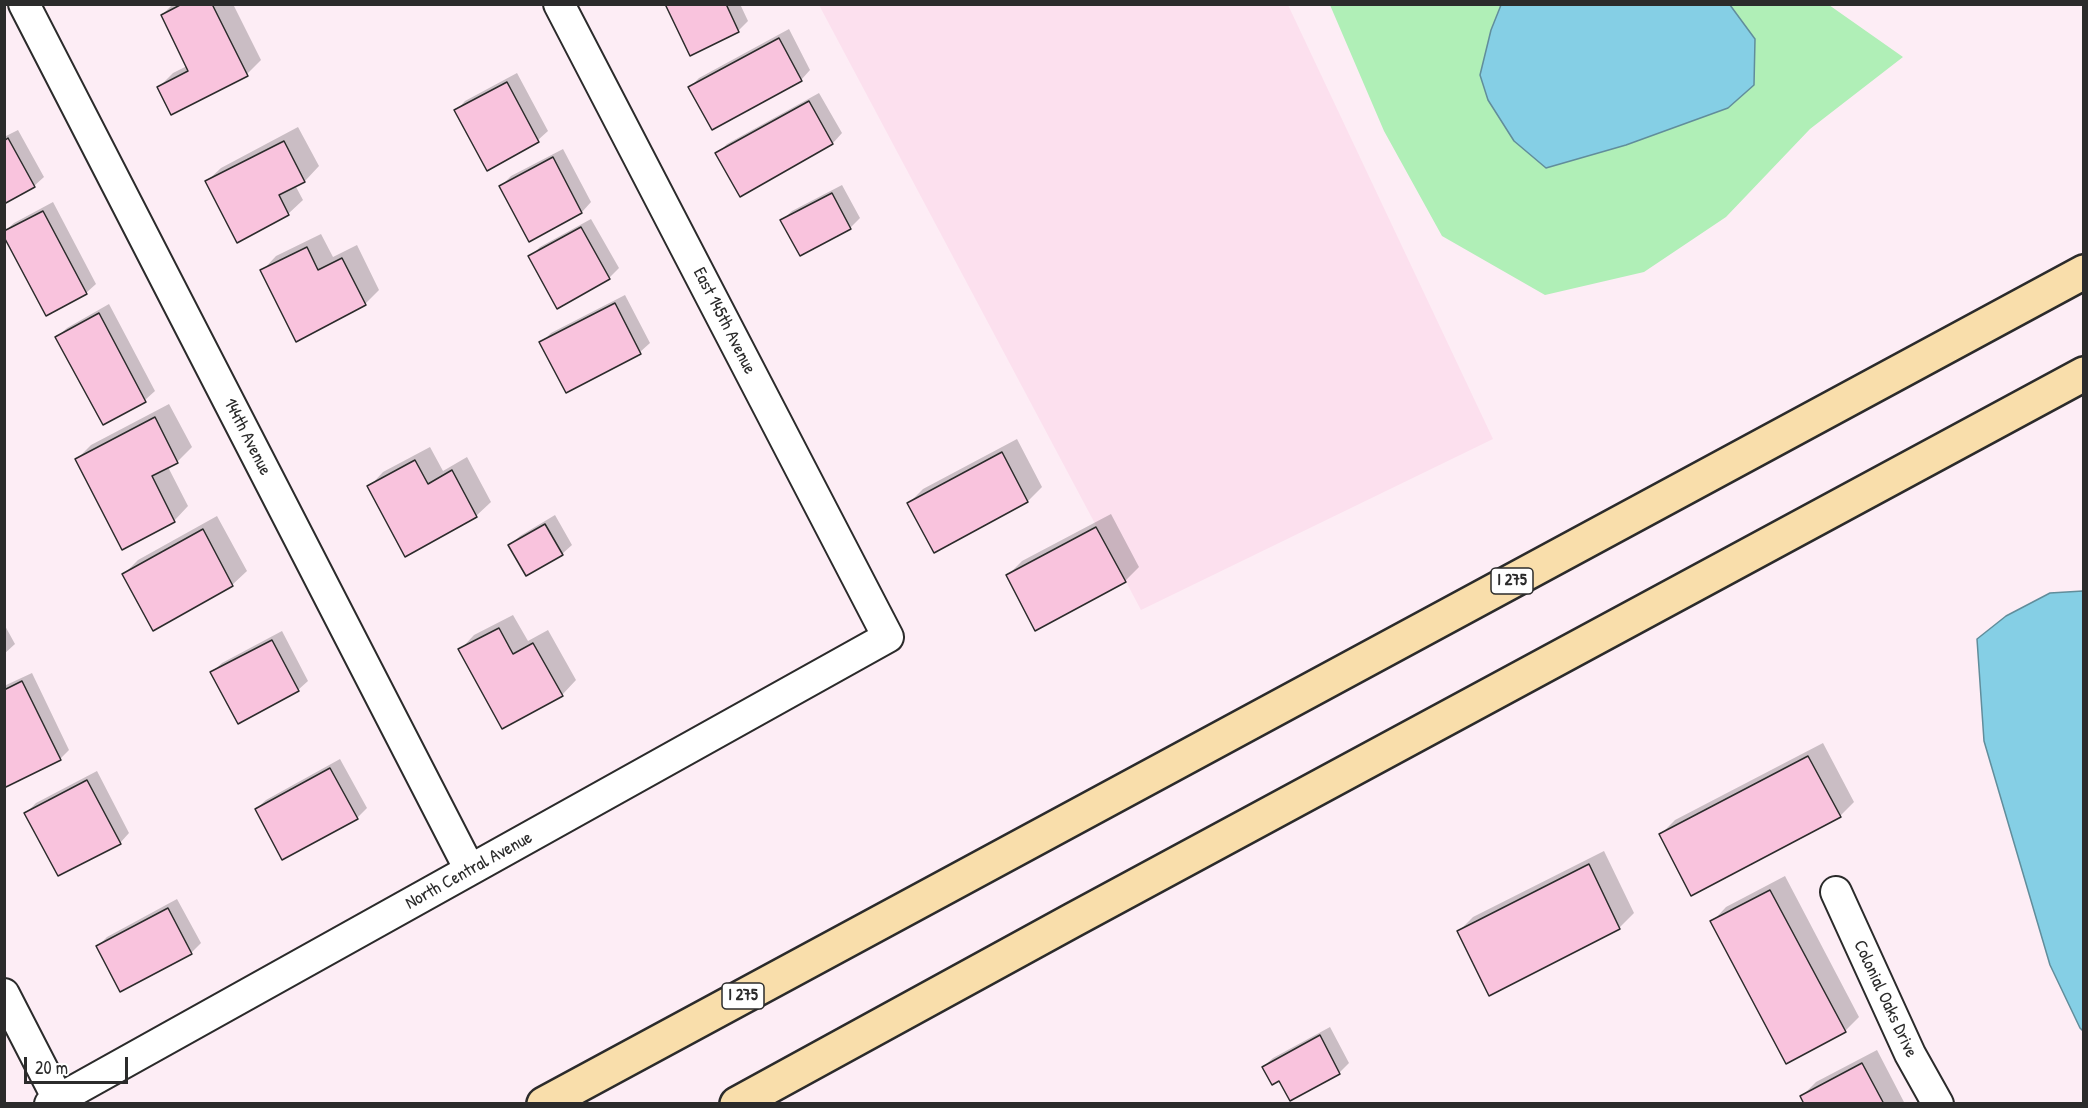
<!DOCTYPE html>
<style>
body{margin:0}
#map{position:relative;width:2088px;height:1108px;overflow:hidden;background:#fdedf5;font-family:"Patrick Hand",sans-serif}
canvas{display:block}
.frame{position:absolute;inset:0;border:6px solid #2b2b2b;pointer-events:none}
.scale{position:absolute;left:24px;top:1057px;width:104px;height:27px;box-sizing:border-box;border:3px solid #2b2b2b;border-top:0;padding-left:8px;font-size:18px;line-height:21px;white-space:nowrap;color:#2b2b2b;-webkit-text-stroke:4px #fff;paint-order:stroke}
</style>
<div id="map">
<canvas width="2088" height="1108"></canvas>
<div class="frame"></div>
<div class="scale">20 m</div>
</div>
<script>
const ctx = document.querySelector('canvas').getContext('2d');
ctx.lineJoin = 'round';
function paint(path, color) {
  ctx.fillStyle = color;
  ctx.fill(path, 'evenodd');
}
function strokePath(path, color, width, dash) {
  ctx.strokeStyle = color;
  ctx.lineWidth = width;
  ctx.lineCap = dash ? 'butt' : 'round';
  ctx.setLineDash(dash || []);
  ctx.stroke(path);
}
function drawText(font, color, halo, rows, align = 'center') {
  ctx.font = font + ' "Patrick Hand",sans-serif';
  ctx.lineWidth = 5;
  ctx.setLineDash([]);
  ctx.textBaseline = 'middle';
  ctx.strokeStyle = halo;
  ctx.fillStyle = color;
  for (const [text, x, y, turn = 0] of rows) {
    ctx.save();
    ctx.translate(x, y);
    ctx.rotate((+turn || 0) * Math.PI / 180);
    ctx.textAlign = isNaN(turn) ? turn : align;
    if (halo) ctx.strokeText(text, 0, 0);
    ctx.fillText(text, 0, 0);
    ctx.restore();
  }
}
const built = new Path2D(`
 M819 5H1288L1493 439 1141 610Z`);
const green = new Path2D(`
 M1330 5H1501L1491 30 1728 108 1754 85 1755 39 1730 5H1829L1903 57 1810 129 1726 217 1644 272 1545 295 1442 236 1384 131Z`);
const water = new Path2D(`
 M1501 5H1730L1755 39 1754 85 1728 108 1626 145 1546 168 1514 141 1488 100 1480 75 1491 30Z
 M2083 591H2084L2083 1031 2080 1028 2050 965 1984 741 1977 639 2006 616 2050 593Z`);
const shadow = new Path2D(`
 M173 4H233L261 60 247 74 159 87 173 73 187 66 162 15Z
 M667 4H740L748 21 738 31Z
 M789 29 810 70 801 80 690 87 699 78Z
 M517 73 548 131 538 140 487 169 456 111 465 101Z
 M819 93 842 133 833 143 740 195 717 154 727 144Z
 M298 127 319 166 305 181 295 185 303 200 288 214 206 182 221 168Z
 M18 130 44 177 34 186 4 202V137Z
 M563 149 591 202 582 212 530 240 501 186 511 176Z
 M842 185 860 218 850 228 782 220 792 211Z
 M53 202 96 284 86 293 4 232 14 223Z
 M591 219 619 268 609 278 557 307 530 257 540 247Z
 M321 234 333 257 357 245 379 290 365 304 262 271 276 256Z
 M625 295 650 343 640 352 567 391 541 343 551 333Z
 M109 304 155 391 145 400 103 423 57 337 67 328Z
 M169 404 192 447 177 462 168 467 188 506 174 521 77 459 91 445Z
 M1017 439 1042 487 1028 501 934 551 909 503 923 489Z
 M430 447 443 471 467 457 491 502 476 516 369 487 383 472Z
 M1111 514 1139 567 1125 581 1008 575 1022 561Z
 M555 515 572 545 562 554 510 545 520 536Z
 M217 516 247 571 232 585 154 629 124 574 138 560Z
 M513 615 528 641 548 630 576 680 562 695 460 650 474 635Z
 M4 624 15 644 4 654Z
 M282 631 308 681 298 690 212 672 222 663Z
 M32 673 69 750 60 759 4 780V686Z
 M1823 743 1854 802 1840 816 1661 834 1675 820Z
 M340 759 367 808 357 818 256 809 266 800Z
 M97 771 129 833 120 843 26 813 36 803Z
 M1604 851 1634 913 1619 928 1459 931 1473 917Z
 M1785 876 1859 1017 1845 1031 1712 922 1726 907Z
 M177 899 201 943 191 953 121 990 98 946 107 937Z
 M1330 1027 1349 1063 1339 1073 1290 1099 1280 1079 1263 1067 1273 1058Z
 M1877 1050 1905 1104H1806L1802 1096 1816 1082Z`);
const building = new Path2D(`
 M182 4H212L248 76 171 115 157 87 188 71 161 15Z
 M665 4H726L739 32 690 56Z
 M779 38 802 81 712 130 688 87Z
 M507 82 539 142 487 171 454 110Z
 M809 101 833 144 740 197 715 153Z
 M8 138 35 187 4 204V141Z
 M284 141 305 182 279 195 289 215 237 243 205 181Z
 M553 157 582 213 529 242 499 186Z
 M832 193 851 229 800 256 780 220Z
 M43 211 87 294 46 316 4 237V231Z
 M581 227 610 279 557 309 528 256Z
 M307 247 318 270 342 258 366 305 296 342 260 270Z
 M615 303 641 354 566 393 539 342Z
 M99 313 146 402 103 425 55 337Z
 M155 417 178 463 152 476 175 522 122 550 75 459Z
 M1002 452 1028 502 934 553 907 503Z
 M415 460 428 484 452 470 477 517 405 557 367 486Z
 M545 524 563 555 526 576 508 545Z
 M1096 527 1126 582 1035 631 1006 575Z
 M203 529 233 586 153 631 122 574Z
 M499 628 513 654 533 643 563 696 502 729 458 649Z
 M272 640 299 691 238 724 210 672Z
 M22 681 61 760 6 787 4 784V690Z
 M1808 756 1841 817 1691 896 1659 834Z
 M330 768 358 819 282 860 255 809Z
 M87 780 121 844 58 876 24 813Z
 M1589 864 1620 929 1489 996 1457 931Z
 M1770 890 1846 1032 1786 1064 1710 921Z
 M168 908 192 954 120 992 96 946Z
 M1320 1035 1340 1074 1290 1101 1279 1081 1272 1085 1262 1067Z
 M1862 1063 1884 1104H1804L1800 1096Z`);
const minor = new Path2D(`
 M24 4 470 870
 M1836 892 1910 1054 1938 1104
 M4 994 58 1099
 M50 1104 888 637 559 4`);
const motorway = new Path2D(`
 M544 1104 2084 272
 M737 1104 1073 920 2084 374`);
const shields = [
 [1512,581,42],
 [743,996,42]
];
const shieldNames = [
 ["I 275",1512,581],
 ["I 275",743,996]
];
const streetNames = [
 ["East 145th Avenue",724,321,63],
 ["144th Avenue",247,437,63],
 ["North Central Avenue",469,871,-29],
 ["Colonial Oaks Drive",1885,999,65]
];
paint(built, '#fce0ee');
paint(green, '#b0efb7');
paint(water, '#85cfe5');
strokePath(water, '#618d9b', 1.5);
paint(shadow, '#0003');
paint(building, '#f9c3dd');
strokePath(building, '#2b2b2b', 1.5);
strokePath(minor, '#2b2b2b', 34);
strokePath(motorway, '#2b2b2b', 38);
strokePath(minor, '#fff', 30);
strokePath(motorway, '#f9deab', 33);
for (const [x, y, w] of shields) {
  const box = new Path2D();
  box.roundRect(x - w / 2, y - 13, w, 26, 4.5);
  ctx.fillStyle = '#fff';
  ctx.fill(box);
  strokePath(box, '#2b2b2b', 1.5);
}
drawText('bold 16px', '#2b2b2b', null, shieldNames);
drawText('18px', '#2b2b2b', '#fff', streetNames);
</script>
